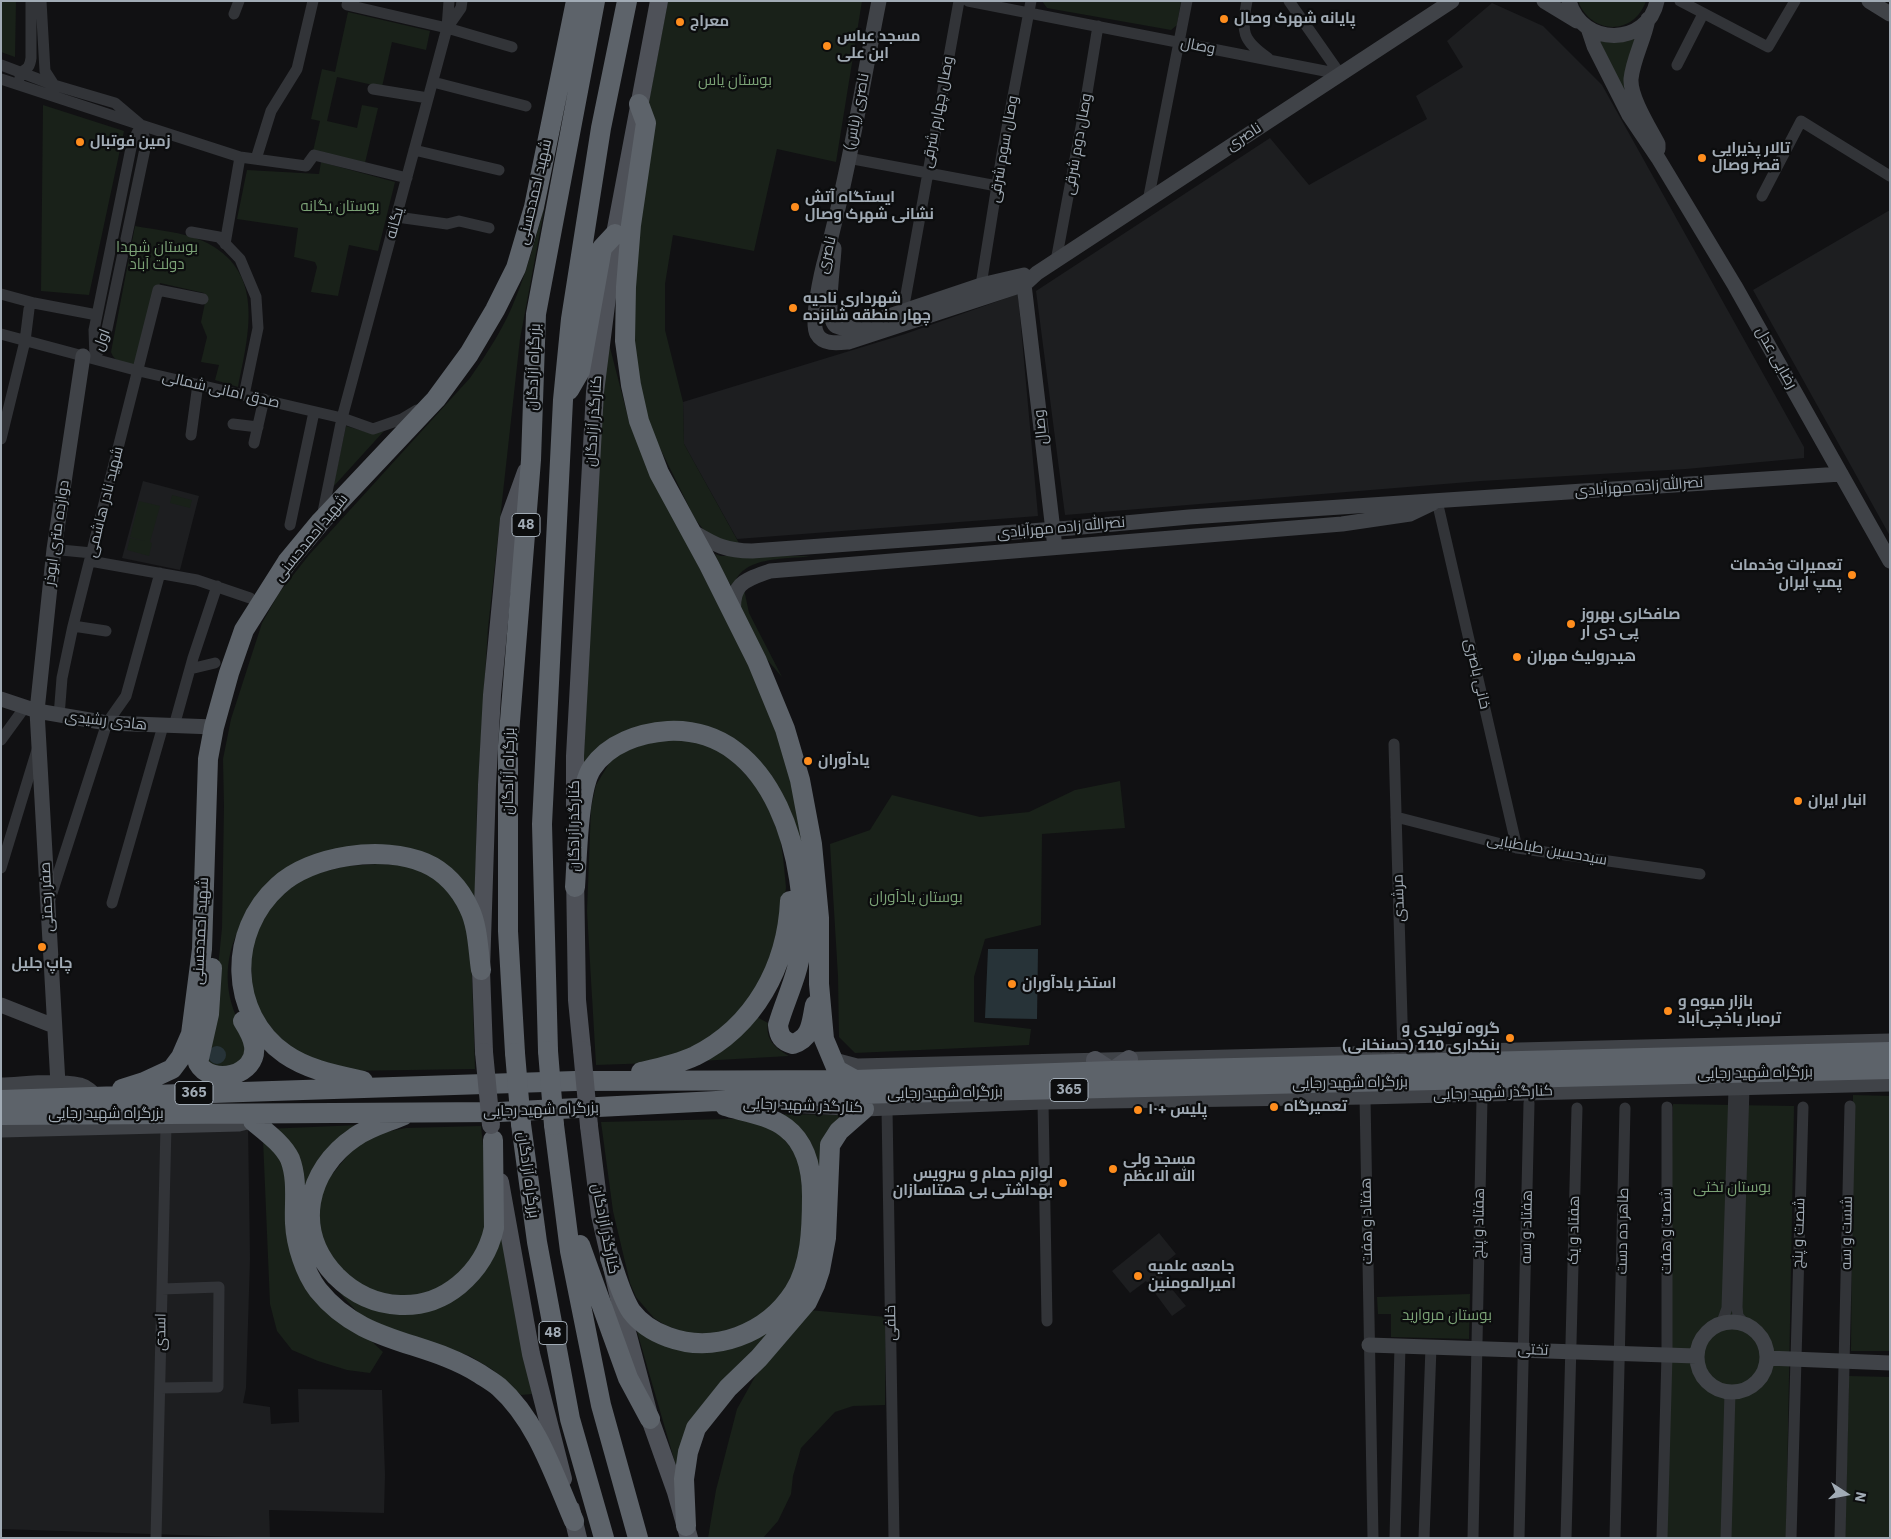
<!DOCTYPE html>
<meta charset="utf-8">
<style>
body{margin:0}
#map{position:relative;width:1891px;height:1539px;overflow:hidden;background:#111113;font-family:"IBM Plex Sans",sans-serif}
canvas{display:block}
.frame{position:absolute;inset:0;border:2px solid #a1abb5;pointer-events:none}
.north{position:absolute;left:1821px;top:1469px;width:50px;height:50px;-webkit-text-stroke:4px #0c0d0e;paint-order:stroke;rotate:101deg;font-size:14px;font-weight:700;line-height:20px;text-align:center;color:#a1abb5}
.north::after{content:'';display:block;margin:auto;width:18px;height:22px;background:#a1abb5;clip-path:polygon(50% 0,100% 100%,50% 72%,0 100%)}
</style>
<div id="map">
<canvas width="1891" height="1539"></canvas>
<div class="frame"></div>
<div class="north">N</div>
</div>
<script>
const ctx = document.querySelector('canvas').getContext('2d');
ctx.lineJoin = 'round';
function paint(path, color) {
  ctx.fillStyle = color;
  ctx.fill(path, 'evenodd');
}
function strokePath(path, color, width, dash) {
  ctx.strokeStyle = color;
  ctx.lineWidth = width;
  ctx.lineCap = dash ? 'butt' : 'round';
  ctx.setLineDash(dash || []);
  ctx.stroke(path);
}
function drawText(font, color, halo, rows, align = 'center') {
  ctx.font = font + ' "IBM Plex Sans",Cairo,sans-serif';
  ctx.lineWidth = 4.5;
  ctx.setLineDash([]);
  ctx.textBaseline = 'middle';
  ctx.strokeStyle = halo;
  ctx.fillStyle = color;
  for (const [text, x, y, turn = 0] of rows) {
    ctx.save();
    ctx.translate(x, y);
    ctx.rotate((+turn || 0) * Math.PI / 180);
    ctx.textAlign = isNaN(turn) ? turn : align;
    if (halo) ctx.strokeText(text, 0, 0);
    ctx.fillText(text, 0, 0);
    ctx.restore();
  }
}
const built = new Path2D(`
 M1492 3 1543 26 1602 85 1804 447V458L1686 469 1481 481 1065 515 1036 291 1270 138 1309 185 1427 119 1416 96 1463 67 1447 41Z
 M1890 210V536L1753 290Z
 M1018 294 1038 516 737 539 684 444 683 402 905 334Z
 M143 481 199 496 180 570 122 558Z
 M248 1125 250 1259 246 1388 243 1403 270 1407 271 1424 299 1422 298 1389 382 1390 385 1475 384 1513 269 1510 270 1538 1 1529V1133Z
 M1159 1233 1176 1254 1156 1270 1186 1306 1172 1316 1146 1281 1130 1293 1112 1271Z`);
const green = new Path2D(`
 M1 1H16L15 57 1 52Z
 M668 1H862L836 162 777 149 754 251 673 235 665 284V330L683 402 684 444 740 545 710 538 695 519 651 430 643 404 630 334 647 111Z
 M1042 1H1181L1177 25 1171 30 1047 8Z
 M1578 1H1646C1634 36 1591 35 1578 1Z
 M348 12 430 31 426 50 392 42 382 87 337 77 327 121 357 128 362 105 378 108 365 163 313 151 320 121 311 119 322 69 335 72Z
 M1640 36 1627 95 1597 40C1613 44 1624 42 1640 36Z
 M43 105 124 131 89 295 41 291Z
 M321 162 395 182 378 251 349 245 338 296 311 292 317 267 315 262 294 257 298 228 237 219 247 170 319 174Z
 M545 205 520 339 488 628 477 801 475 907 451 873 343 853 246 917C226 947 222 983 236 1016 240 1025 250 1039 248 1049 246 1055 238 1062 235 1068L208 1066 222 928 224 806 223 759 231 719 262 623 279 593 309 555 470 378C488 352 505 326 516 297 528 268 536 236 545 205Z
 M135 226C157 230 182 232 203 241 266 270 249 333 238 387L215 380 219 365 201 362 207 337 201 322 206 298 204 293 160 283 138 364C127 364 115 364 111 352Z
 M608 340 630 425 672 515 766 697 778 728 802 828 808 909 784 804 694 726 583 767 601 421Z
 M346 426 370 433 384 431 333 487Z
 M172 495 192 500 190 508 170 503Z
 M139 501 160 506 150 542 152 543 149 556 127 550 130 538 145 541 130 537Z
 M715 554 721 556H811C785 560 740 555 733 588L726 578Z
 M744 589 749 613 782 677 764 656 741 610 740 596Z
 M674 737 721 748 763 793 780 838 783 857 786 887 782 927 752 1002 698 1047 653 1063 596 1065 587 911 591 808 596 785 610 762 624 750Z
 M1120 781 1125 828 1042 834 1041 925 985 939 974 977V1022L1031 1029 1029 1045 855 1053 839 1037 838 976 830 844 870 830 892 795 980 817 1029 812 1075 790Z
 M377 864 404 865 426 872 459 900 471 947 475 1069 342 1071 285 1047 253 1002 250 945 278 894 313 874 348 866Z
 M755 1016 768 1023C765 1039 775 1048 789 1056L700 1061Z
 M1853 1095 1890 1096V1351H1851Z
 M1673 1104 1794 1106 1786 1538H1665Z
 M775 1114 847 1115C840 1122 831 1129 827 1137 820 1154 822 1173 822 1190 822 1220 822 1251 810 1279 787 1334 728 1361 699 1412 688 1431 684 1452 678 1473L636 1328C656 1340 677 1348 700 1349 751 1351 798 1314 811 1266 815 1250 816 1233 817 1217 818 1188 818 1148 794 1127 789 1122 781 1118 775 1114Z
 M728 1119H746L775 1128 800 1159 805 1229 792 1283 759 1320 700 1338 665 1325 654 1318 636 1297 630 1283 613 1211 601 1122Z
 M360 1125 303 1208 265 1129Z
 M481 1126 490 1213 477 1257 437 1291 401 1297 360 1288 326 1251 317 1215 325 1183 357 1144 380 1133 406 1128Z
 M263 1139 286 1165 293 1247 365 1335 383 1352 370 1373 347 1370 318 1361 292 1350 277 1331 270 1304Z
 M499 1224 532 1394 521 1395 493 1370 470 1356 384 1327 359 1314 337 1290 441 1302Z
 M1470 1294 1469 1339 1391 1337V1314H1378L1377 1297Z
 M809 1310 886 1317 885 1405 853 1406 835 1412 801 1448 793 1476 791 1494 778 1521 763 1538H708L716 1490 737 1409 757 1373Z
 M1849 1376 1890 1377V1538H1845Z`);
const water = new Path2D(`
 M988 949H1038L1037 1019 985 1018Z
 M208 1055a9 9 0 1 1 18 0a9 9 0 1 1-18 0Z`);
const street = new Path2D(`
 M41 1 45 71 54 85
 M348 1 347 5 447 28 512 47
 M968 1 1340 74
 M1247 1C1241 32 1242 40 1268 58
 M1289 1 1340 74
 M1680 1 1768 47 1795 1
 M234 14 239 1
 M447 28 461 8 462 1
 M1 65 54 85 115 103 141 125 1 79
 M1677 65 1703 14
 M20 77 21 72C28 69 30 66 31 58V1
 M433 82 526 106
 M373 89 428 98
 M141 125 146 144 138 182 107 329 95 359 94 330 132 143Z
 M141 125 240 157 306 166 314 155 407 178
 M414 150 499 170
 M848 158 997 186
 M256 159 271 111 297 69 313 1
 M1762 196 1801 121 1890 176
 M1148 201 1187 1
 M397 217 447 224 459 221 489 228
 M191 232 219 237 240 259 256 297 258 328 244 395
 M225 244 240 157
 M1056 261 1084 111 1098 26
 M981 285 1002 154 1031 1
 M1 294 34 303 97 315
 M903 311 959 1
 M1 334 139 371 342 418 373 429 402 419 417 410
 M233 424 258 427
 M191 435 198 384
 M1 439 25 341 29 309
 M254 443 264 399
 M1437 501 1517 848
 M322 517 342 418 447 28 449 1
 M290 525 314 412
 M61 550 92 553
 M90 561 197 580 250 598
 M73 626 106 631
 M190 669 215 663
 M59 716 62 678 73 626 158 290 203 299
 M174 726 193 658 217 586
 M1 740 25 707
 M1394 744 1403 1053
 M1396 817 1517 848 1700 874
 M1 868 37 750
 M50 899 107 723 126 696 160 573
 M112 903 163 726
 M1365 1097 1373 1538
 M1043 1102 1047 1321
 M887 1108 894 1538
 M1722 1322 1727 1308 1734 1088
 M1744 1323 1738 1316 1737 1307 1744 1088
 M160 1388 218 1387 219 1287 162 1289
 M156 1538 166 1126
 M1395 1538 1400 1346
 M1424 1538 1431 1347
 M1473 1538 1482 1098
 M1519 1538 1529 1103
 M1566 1538 1577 1108
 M1615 1538 1625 1108
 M1662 1538 1667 1355V1107
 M1726 1538 1730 1392
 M1791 1538 1803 1107
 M1840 1538 1850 1106`);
const secondary = new Path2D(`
 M879 1C862 86 849 172 826 256 822 270 810 322 817 334 823 345 838 343 848 342L1025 284 1037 273 1452 1
 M1544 1 1577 21
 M1569 1C1582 48 1648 46 1657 1
 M1869 1 1890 14
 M1648 19C1644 40 1633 59 1631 79 1630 97 1649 127 1658 144V149
 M1588 28 1594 46 1629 115 1658 158 1735 286 1890 561
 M834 248C834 262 824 319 836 326 842 329 849 328 856 327L981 285 1024 275
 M1023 276 1054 539
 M690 530C714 544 724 551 752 551L1071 528 1189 517 1841 474
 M734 614C731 583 745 580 770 571L1342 524 1410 514 1433 503
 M1 699 37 711 107 723 214 727
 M1 1005 54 1026
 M829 1054 838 1061 857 1066 1890 1041
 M58 1084 37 711 54 549 83 356
 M1 1085C27 1084 55 1080 80 1085 87 1087 91 1091 96 1096
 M789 1105 864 1109 1043 1102 1365 1097 1890 1084
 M1 1130 239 1124 259 1119
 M1697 1357a35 35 0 1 1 70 0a35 35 0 1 1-70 0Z
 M1369 1345 1696 1356
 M1767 1358 1890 1363`);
const primary = new Path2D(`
 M575 807V756L595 392 615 234 659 1
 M575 873 577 1000 582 1050
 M484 1052 481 970 487 785 492 695 509 519 526 472
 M1095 1060 1112 1071 1129 1059
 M589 1126 600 1215 626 1328 650 1419 676 1492 689 1538
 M500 1182 531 1354 563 1479
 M571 1509 578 1538`);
const highway = new Path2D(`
 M639 104 646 123 631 225 626 287 625 341 631 385 639 421 659 473 709 565 757 661 785 729 800 780 812 844 819 918V984L824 1039 837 1070 855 1080
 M569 390 580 371 602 248 615 234
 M575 887C577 860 578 788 592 768 609 743 640 733 668 731 775 726 810 865 801 949 798 976 785 1000 778 1025 779 1036 782 1041 793 1044 812 1038 811 1023 815 1005
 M212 968 209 1014 198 1063C211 1087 258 1076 254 1046 253 1037 248 1029 243 1021
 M548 1051 542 824 563 400 571 319 601 128 627 1
 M515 1053 508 931V746L531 460 536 314 595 1
 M641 1072C659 1068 678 1064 695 1056 755 1026 787 966 790 901
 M363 1081C336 1075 308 1070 285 1054 228 1014 228 931 278 886 311 855 383 845 425 863 444 871 460 888 469 908 478 926 478 950 481 970
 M122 1089 144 1082 172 1069 181 1057 191 1034 202 949 208 759 214 727 229 673 244 630 287 562 321 521 436 399 469 354 495 310 516 268 534 207 576 1
 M1 1100 575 1081 855 1080 1112 1071 1890 1052
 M1 1115 499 1112 855 1094 1890 1069
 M404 1115C388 1122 369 1127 355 1137 306 1170 293 1231 336 1276 354 1294 375 1304 400 1305 422 1306 442 1299 459 1285 477 1270 489 1251 494 1228L493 1140
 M253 1121C266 1132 283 1144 290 1159 298 1180 294 1202 295 1223 296 1245 305 1273 318 1290 363 1346 425 1339 480 1374 486 1378 493 1382 499 1387 537 1421 554 1475 574 1521
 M521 1124 537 1242 570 1419 604 1538
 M554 1125 570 1251 601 1405 638 1538
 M580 1245 628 1378 650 1419
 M610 1258C616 1275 621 1295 631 1311 640 1323 654 1332 668 1337 714 1354 767 1334 794 1292 811 1265 812 1228 812 1196 812 1171 807 1144 786 1128 769 1115 745 1112 725 1106
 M686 1526 684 1479 688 1452 696 1428 728 1388 759 1358 807 1302 815 1285 820 1270 826 1238 830 1145 839 1131 864 1109`);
const primaryBridge = new Path2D(`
 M582 1050 589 1126
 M484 1052 491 1125`);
const highwayBridge = new Path2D(`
 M548 1051 554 1125
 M515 1053 521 1124`);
const markers = [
 [1224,19,5,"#ff8d1d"],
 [680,22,5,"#ff8d1d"],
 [827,46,5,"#ff8d1d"],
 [80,142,5,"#ff8d1d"],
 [1702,158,5,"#ff8d1d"],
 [795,207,5,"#ff8d1d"],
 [793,308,5,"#ff8d1d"],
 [1852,575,5,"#ff8d1d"],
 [1571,624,5,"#ff8d1d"],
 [1517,657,5,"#ff8d1d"],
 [808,761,5,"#ff8d1d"],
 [1798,801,5,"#ff8d1d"],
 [42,947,5,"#ff8d1d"],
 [1012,984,5,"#ff8d1d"],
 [1668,1011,5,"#ff8d1d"],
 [1510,1038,5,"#ff8d1d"],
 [1274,1107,5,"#ff8d1d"],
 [1138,1110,5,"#ff8d1d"],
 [1113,1169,5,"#ff8d1d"],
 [1063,1183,5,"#ff8d1d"],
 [1138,1276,5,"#ff8d1d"]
];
const shields = [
 [526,525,28],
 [1069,1090,38],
 [194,1093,38],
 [553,1333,28]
];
const shieldNames = [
 ["48",526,525],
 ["365",1069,1090],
 ["365",194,1093],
 ["48",553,1333]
];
const poiNames = [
 ["پایانه شهرک وصال",1234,19],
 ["معراج",690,22],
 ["مسجد عباس",837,37],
 ["ابن علی",837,54],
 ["زمین فوتبال",90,142],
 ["تالار پذیرایی",1712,149],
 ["قصر وصال",1712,166],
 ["ایستگاه آتش",805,198],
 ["نشانی شهرک وصال",805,215],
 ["شهرداری ناحیه",803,299],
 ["چهار منطقه شانزده",803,316],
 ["تعمیرات وخدمات",1842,566,"right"],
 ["پمپ ایران",1842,583,"right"],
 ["صافکاری بهروز",1581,615],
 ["پی دی ار",1581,632],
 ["هیدرولیک مهران",1527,657],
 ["یادآوران",818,761],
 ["انبار ایران",1808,801],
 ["چاپ جلیل",42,964,"center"],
 ["استخر یادآوران",1022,984],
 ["بازار میوه و",1678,1002],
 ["تره‌بار یاخچی‌آباد",1678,1019],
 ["گروه تولیدی و",1500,1029,"right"],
 ["بنکداری 110 (حسنخانی)",1500,1046,"right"],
 ["تعمیرگاه",1284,1107],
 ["پلیس +۱۰",1148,1110],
 ["مسجد ولی",1123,1160],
 ["الله الاعظم",1123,1177],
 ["لوازم حمام و سرویس",1053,1174,"right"],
 ["بهداشتی بی همتاسازان",1053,1191,"right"],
 ["جامعه علمیه",1148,1267],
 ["امیرالمومنین",1148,1284]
];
const streetNames = [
 ["وصال",1198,46,11],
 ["ناصری (یاس)",857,112,-79],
 ["وصال چهارم شرقی",938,112,-79],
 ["ناصری",1244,137,-33],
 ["وصال دوم شرقی",1078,144,-80],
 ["وصال سوم شرقی",1004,149,-80],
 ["شهید احمدحسنی",535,192,-77],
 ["یگانه",395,223,-75],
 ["ناصری",827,255,-76],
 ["اول",102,340,-69],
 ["رضایی عدل",1776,358,61],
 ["بزرگراه آزادگان",534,367,-88],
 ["صدق امانی شمالی",221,390,13],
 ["کنارگذر آزادگان",594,421,-86],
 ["وصال",1041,427,-96],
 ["نصرالله زاده مهرآبادی",1639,487,-4],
 ["شهید نادر هاشمی",105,502,-76],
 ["نصرالله زاده مهرآبادی",1061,528,-5],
 ["دوازده متری ابوذر",57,533,-82],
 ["شهید احمدحسنی",311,538,-51],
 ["خانی باصری",1477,674,77],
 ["هادی رشیدی",106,721,6],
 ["بزرگراه آزادگان",509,771,-89],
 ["کنارگذر آزادگان",575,826,-90],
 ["سیدحسین طباطبایی",1547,850,10],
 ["صفر رحمتی",47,897,-93],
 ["مرشدی",1399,898,-92],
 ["شهید احمدحسنی",201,931,-87],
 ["بزرگراه شهید رجایی",1755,1073,-1],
 ["بزرگراه شهید رجایی",1350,1083,-1],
 ["بزرگراه شهید رجایی",945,1093,-1],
 ["کنارگذر شهید رجایی",1493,1093,-2],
 ["کنارگذر شهید رجایی",803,1106,2],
 ["بزرگراه شهید رجایی",541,1110,-2],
 ["بزرگراه شهید رجایی",106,1114],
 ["بزرگراه آزادگان",528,1175,82],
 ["هفتاد و هفت",1367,1221,-91],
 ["هفتاد و پنج",1479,1223,-89],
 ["هفتاد و سه",1527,1227,-89],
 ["کنارگذر آزادگان",605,1229,79],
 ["هفتاد و یک",1574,1230,-89],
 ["طاهر ده دست",1623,1231,-89],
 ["شصت و هفت",1667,1231,-90],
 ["شصت و پنج",1799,1233,-88],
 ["شست و سه",1847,1233,-89],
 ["خلفی",891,1323,-91],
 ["اسدی",161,1332,-89],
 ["تختی",1533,1350,2]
];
const parkNames = [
 ["بوستان یاس",735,81],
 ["بوستان یگانه",340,207],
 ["بوستان شهدا",157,248],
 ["دولت آباد",157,265],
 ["بوستان یادآوران",916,898],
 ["بوستان تختی",1732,1188],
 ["بوستان مروارید",1447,1316]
];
paint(built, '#1d1e20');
paint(green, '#192119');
paint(water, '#273338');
strokePath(street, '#323438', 11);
strokePath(secondary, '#404348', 15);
strokePath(primary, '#4e5158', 18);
strokePath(highway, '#5d636a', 20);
strokePath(primaryBridge, '#4e5158', 18);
strokePath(highwayBridge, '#5d636a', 20);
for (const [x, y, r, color] of markers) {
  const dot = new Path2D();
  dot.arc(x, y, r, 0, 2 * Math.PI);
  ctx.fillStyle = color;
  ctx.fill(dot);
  strokePath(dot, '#0c0d0e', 2);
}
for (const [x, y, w] of shields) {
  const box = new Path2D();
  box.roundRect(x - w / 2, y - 11.5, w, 23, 4);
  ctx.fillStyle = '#0c0d0e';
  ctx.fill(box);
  strokePath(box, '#a1abb5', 1);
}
drawText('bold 14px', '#a1abb5', null, shieldNames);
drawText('bold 15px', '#a1abb5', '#0c0d0e', poiNames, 'left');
drawText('15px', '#a1abb5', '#0c0d0e', streetNames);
drawText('15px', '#7ba276', '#0c0d0e', parkNames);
</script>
